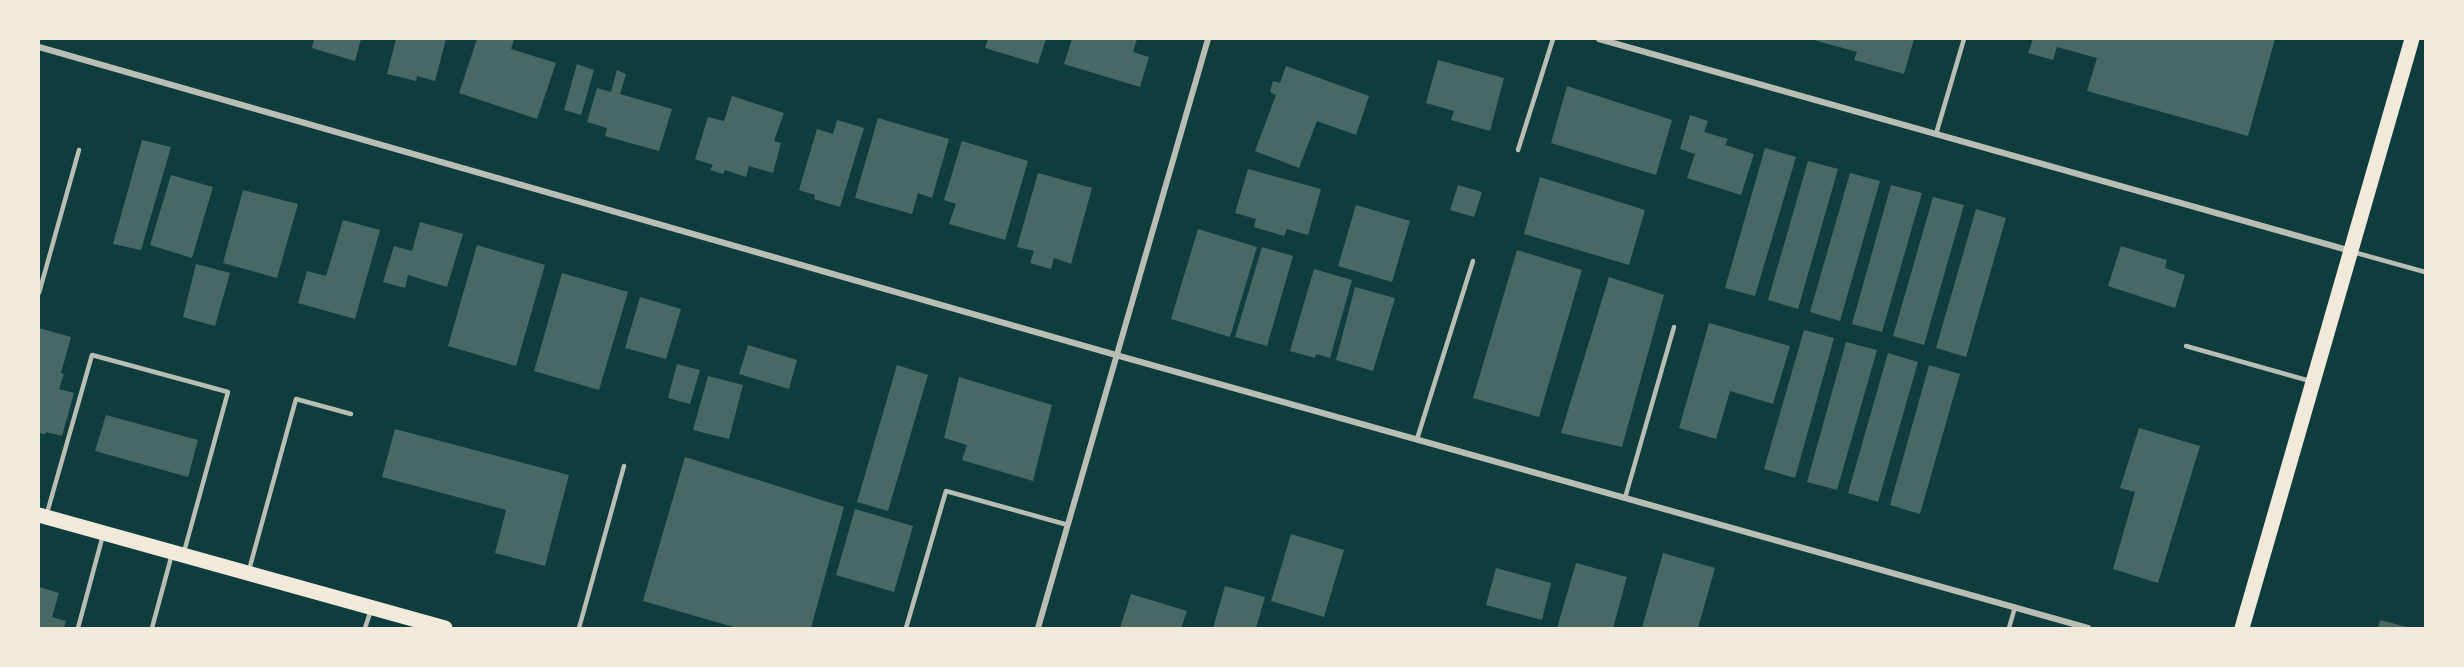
<!DOCTYPE html>
<style>
body{margin:0}
#map{position:relative;width:2464px;height:667px;overflow:hidden;background:#0f3d3e;font-family:Helvetica,sans-serif}
canvas{display:block}
.frame{position:absolute;inset:0;border:40px solid #f1e9da;pointer-events:none}
</style>
<div id="map">
<canvas width="2464" height="667"></canvas>
<div class="frame"></div>
</div>
<script>
const ctx = document.querySelector('canvas').getContext('2d');
ctx.lineJoin = 'round';
function paint(path, color) {
  ctx.fillStyle = color;
  ctx.fill(path, 'evenodd');
}
function strokePath(path, color, width, dash) {
  ctx.strokeStyle = color;
  ctx.lineWidth = width;
  ctx.lineCap = dash ? 'butt' : 'round';
  ctx.setLineDash(dash || []);
  ctx.stroke(path);
}
const building = new Path2D(`
 M314 39H361L355 61 312 48Z
 M396 39H446L435 81 417 76 416 81 387 74Z
 M477 39H514L511 49 556 63 537 119 459 93Z
 M988 39H1046L1038 64 985 48Z
 M1072 39H1137L1133 52 1149 57 1140 87 1064 64Z
 M1914 39 1904 74 1854 60 1857 52 1814 40Z
 M2033 39H2275L2248 136 2087 91 2097 58 2057 47 2053 60 2028 53Z
 M1438 60 1504 78 1490 131 1451 120 1454 111 1426 103Z
 M577 64 594 70 581 115 564 110Z
 M1286 66 1369 96 1356 135 1317 121 1299 168 1255 151 1276 95 1270 92 1273 81 1280 83Z
 M617 70 626 74 620 94 672 109 659 151 605 136 607 128 587 122 597 88 611 92Z
 M1567 86 1672 120 1656 175 1551 143Z
 M732 96 784 113 774 141 781 143 773 173 749 166 746 177 725 170 723 174 710 170 713 165 695 159 708 117 724 121Z
 M1690 115 1708 121 1704 132 1728 139 1725 145 1754 154 1741 195 1687 178 1695 154 1680 149Z
 M878 118 949 139 932 198 918 193 912 214 855 198Z
 M837 120 864 128 840 207 814 199 815 195 799 190 817 129 833 134Z
 M142 140 171 147 141 250 113 244Z
 M962 141 1028 161 1005 240 949 224 956 204 944 200Z
 M1765 148 1796 157 1755 296 1725 288Z
 M1808 161 1838 169 1798 309 1768 300Z
 M1248 169 1321 189 1308 235 1287 229 1284 236 1254 227 1256 219 1235 213Z
 M1038 173 1092 188 1071 264 1054 258 1051 269 1030 263 1034 251 1017 247Z
 M1850 173 1880 181 1840 321 1810 312Z
 M171 175 213 187 192 258 150 245Z
 M1540 177 1645 210 1629 265 1524 234Z
 M1458 185 1482 192 1474 217 1450 210Z
 M1891 185 1922 193 1882 332 1852 324Z
 M243 190 298 204 277 278 223 263Z
 M1933 197 1964 205 1924 345 1893 336Z
 M1356 205 1410 221 1392 282 1338 266Z
 M1976 209 2006 218 1966 357 1936 348Z
 M343 220 380 230 355 319 298 303 307 271 326 276Z
 M420 222 463 234 447 287 408 275 405 288 383 282 394 246 412 251Z
 M1198 229 1257 247 1230 337 1171 319Z
 M477 245 545 265 516 366 448 346Z
 M2121 246 2167 260 2165 268 2185 275 2175 308 2108 286Z
 M1262 247 1293 256 1267 346 1235 337Z
 M1517 250 1582 270 1539 417 1473 398Z
 M196 264 230 273 215 326 183 317Z
 M1314 269 1352 280 1330 358 1316 354 1315 358 1290 351Z
 M562 273 628 292 599 390 534 371Z
 M1609 277 1664 295 1622 447 1561 433Z
 M1355 287 1395 298 1373 371 1336 360Z
 M640 297 681 309 666 359 625 348Z
 M1709 323 1790 346 1773 404 1730 391 1716 439 1679 428Z
 M39 328 71 337 61 373 64 374 59 389 74 393 62 436 46 432 45 434 39 433Z
 M1804 330 1834 338 1795 478 1764 469Z
 M1846 342 1877 350 1837 490 1807 482Z
 M748 345 797 360 789 389 739 374Z
 M1888 353 1918 362 1878 502 1848 493Z
 M677 364 700 370 690 404 668 398Z
 M897 365 928 375 888 511 857 502Z
 M1929 365 1960 374 1920 514 1890 505Z
 M708 376 743 385 729 439 693 430Z
 M959 377 1052 405 1033 481 962 460 967 445 944 438Z
 M106 415 198 440 188 477 95 451Z
 M2139 428 2200 446 2158 583 2113 569 2135 492 2120 488Z
 M395 429 569 475 545 566 495 553 506 510 382 477Z
 M685 457 844 507 811 628H737L643 601Z
 M855 509 913 526 894 592 836 575Z
 M1291 534 1344 550 1324 617 1271 601Z
 M1663 553 1715 568 1698 628H1642Z
 M1576 563 1627 577 1613 628H1557Z
 M1496 568 1551 583 1542 620 1486 605Z
 M1225 586 1265 597 1256 628H1213Z
 M39 587 59 593 52 617 66 621 64 628H39Z
 M1131 594 1187 611 1181 628H1120Z
 M2380 620 2407 627V628H2378Z`);
const service = new Path2D(`
 M1936 134 1964 39
 M1518 150 1553 39
 M2353 252 2425 272
 M39 293 79 150
 M2186 346 2310 381
 M1417 439 1473 261
 M1625 498 1674 327
 M47 513 92 355 228 392 184 552
 M249 570 296 399 351 414
 M78 628 103 535
 M152 628 172 554
 M365 628 371 610
 M579 628 624 466
 M906 628 946 491 1068 525
 M2009 628 2015 607`);
const minor = new Path2D(`
 M1599 39 2351 251
 M39 47 1123 357 2088 628
 M1038 628 1208 39`);
const primary = new Path2D(`
 M39 515 445 628
 M2242 628 2412 39`);
paint(building, '#486865');
strokePath(service, '#b8beb3', 4.5);
strokePath(minor, '#b8beb3', 6);
strokePath(primary, '#f1e9da', 15);
</script>
